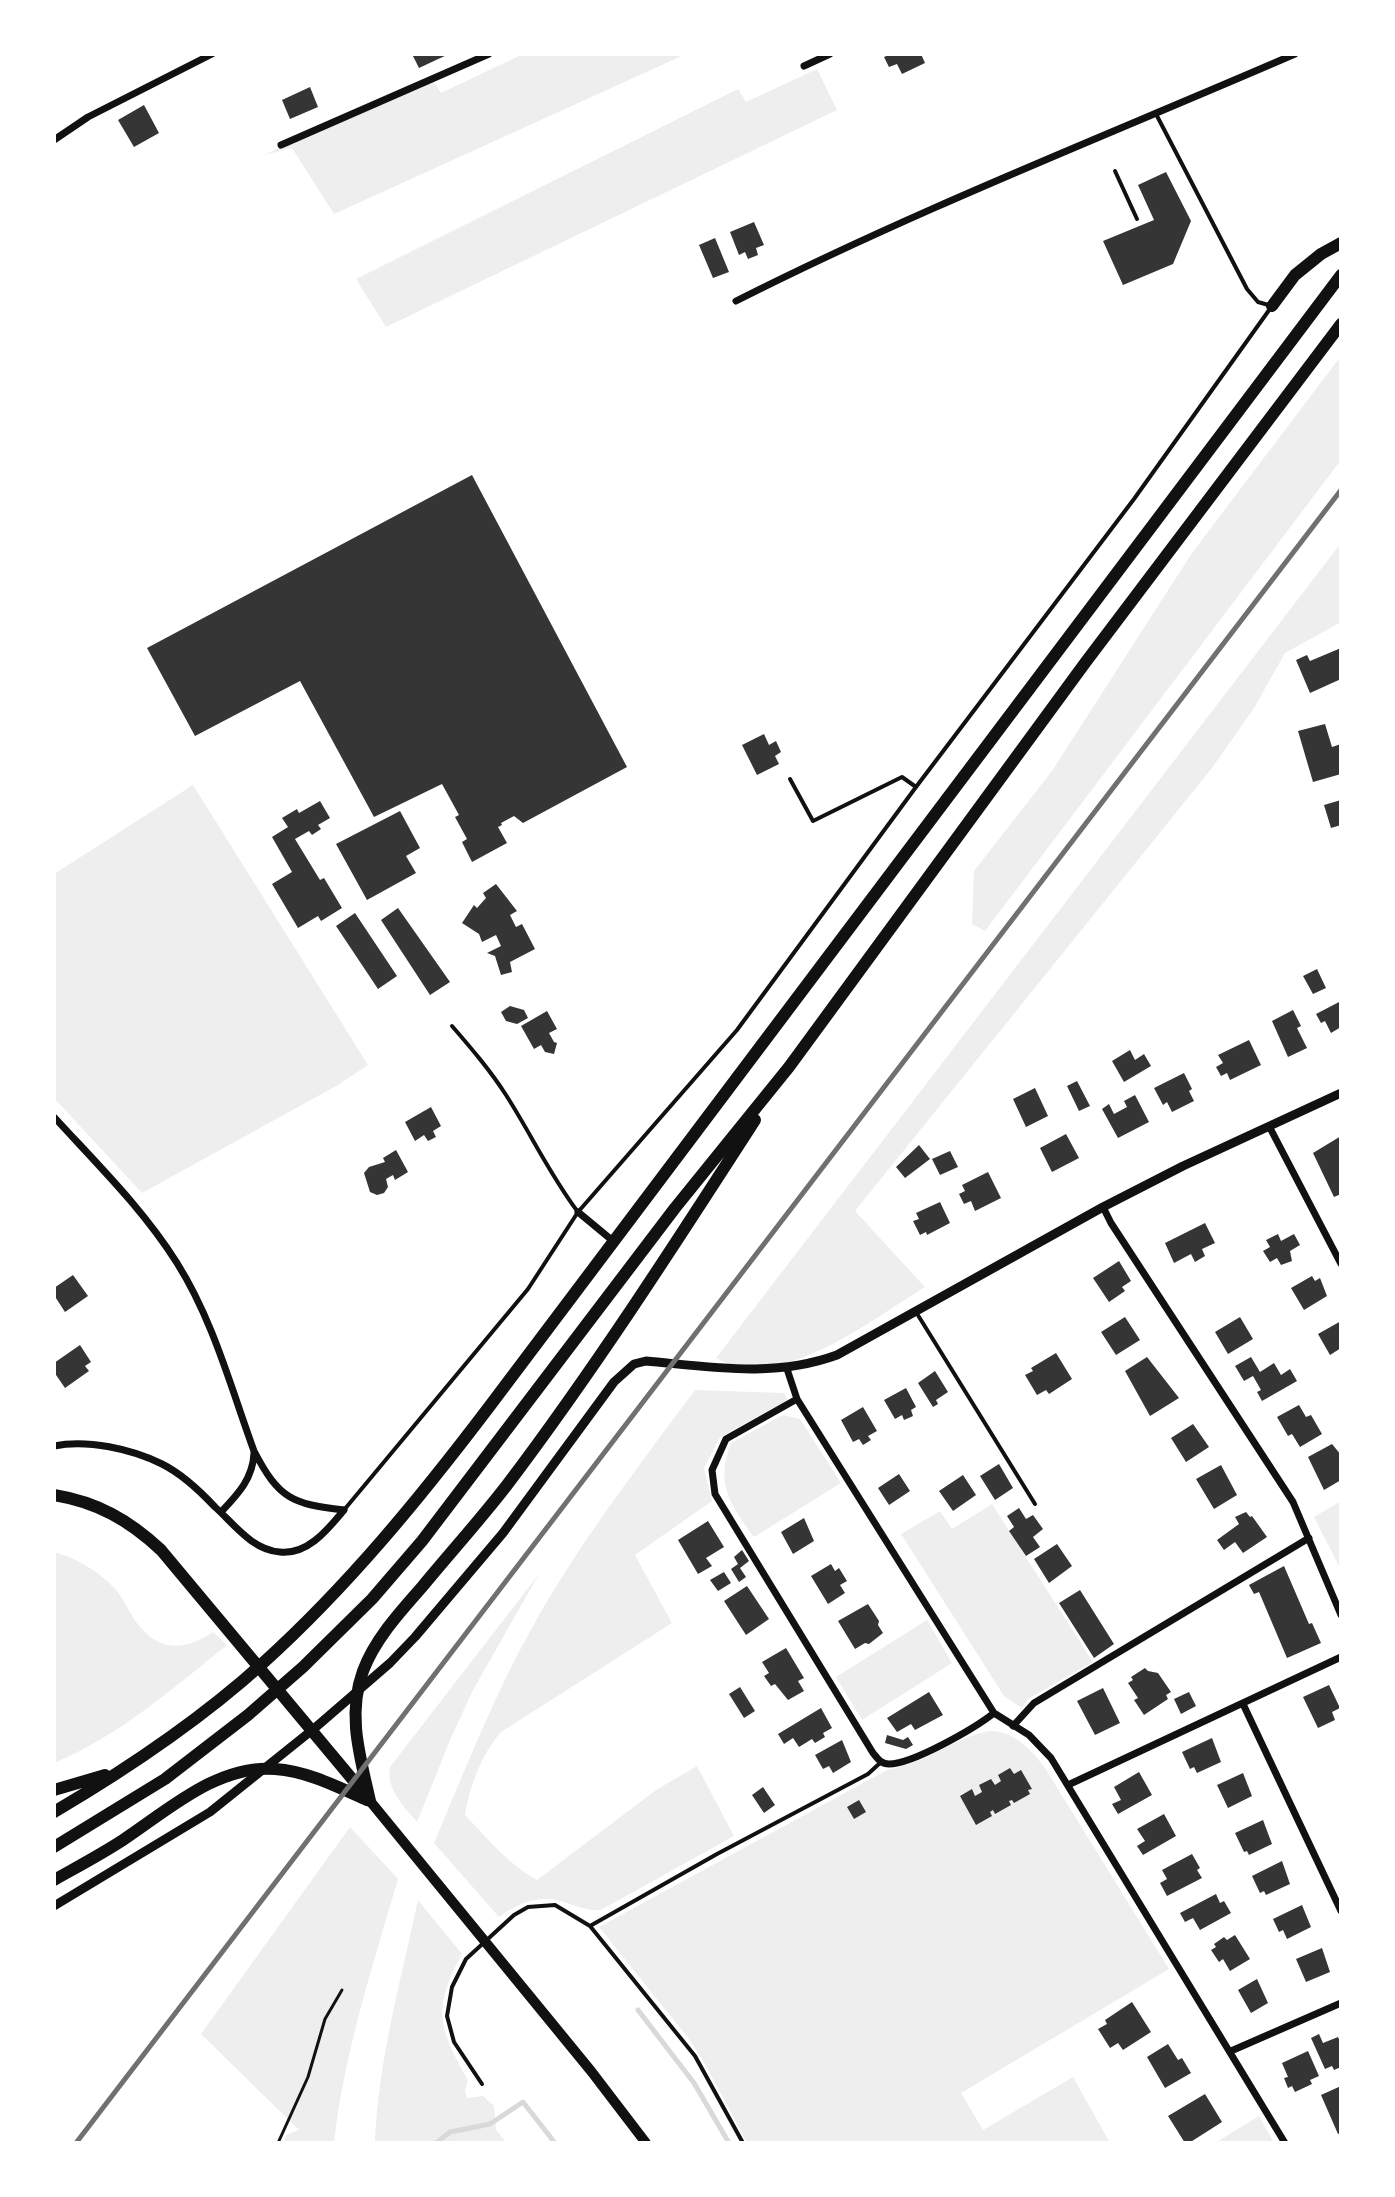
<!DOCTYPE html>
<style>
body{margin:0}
#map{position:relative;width:1395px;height:2197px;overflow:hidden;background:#fff;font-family:"DejaVu Sans",sans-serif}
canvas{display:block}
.frame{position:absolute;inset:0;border:56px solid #fff;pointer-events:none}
</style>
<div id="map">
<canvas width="1395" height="2197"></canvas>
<div class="frame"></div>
</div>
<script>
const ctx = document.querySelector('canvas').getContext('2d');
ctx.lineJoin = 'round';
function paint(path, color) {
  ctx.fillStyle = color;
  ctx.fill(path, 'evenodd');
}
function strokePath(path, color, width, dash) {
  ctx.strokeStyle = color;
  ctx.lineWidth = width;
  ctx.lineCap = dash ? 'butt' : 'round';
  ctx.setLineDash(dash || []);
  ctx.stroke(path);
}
const green = new Path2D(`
 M523 54H686L334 214 292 148 264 155 431 77 441 93Z
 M817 69 837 110 386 327 356 279 738 89 746 102Z
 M1341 356V460L985 931 972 924 974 871 1052 771 1192 553Z
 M1341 543V622L1285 653 1254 708 1212 768 855 1211 925 1287C872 1319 780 1394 716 1358Z
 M193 785 368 1065 338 1085 142 1193 54 1098V874Z
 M695 1390 784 1393 788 1400 720 1437 704 1468 712 1501 635 1555 672 1623 501 1732C481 1755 470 1786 465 1815 488 1839 508 1864 537 1880L656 1790 697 1766 734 1836 601 1910C587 1911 577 1906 564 1902 540 1894 518 1903 499 1917L434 1843C465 1770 494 1695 533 1626 579 1543 638 1467 695 1390Z
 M783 1415 800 1419 841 1483 754 1537C730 1504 715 1484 731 1443Z
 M1341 1501V1570L1314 1517Z
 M992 1504 1093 1662 1028 1699 1022 1708 1004 1696 901 1534 940 1511 952 1529Z
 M54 1552C76 1558 102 1573 117 1591 126 1603 131 1617 141 1628 162 1653 188 1649 213 1632L227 1645C172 1689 119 1736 54 1763Z
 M539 1574 473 1690 450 1740 417 1822C404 1806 386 1790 390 1767Z
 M927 1620 952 1663 862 1720 836 1677Z
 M989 1731C1014 1731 1031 1749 1045 1768L1169 1969 961 2093 983 2130 1073 2077 1110 2143H747L704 2062 689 2039 599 1927 887 1770C927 1763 953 1738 989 1731Z
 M350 1827 398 1879C373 1965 344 2053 334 2143H284L286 2135 299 2130 201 2034Z
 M418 1900 462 1954C432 2008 439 2029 468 2080L465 2091 467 2098 483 2096 494 2106 496 2130 507 2143H375C378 2061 401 1980 418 1900Z
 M1259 2116 1274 2143H1215Z`);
const stream = new Path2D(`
 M638 2010 694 2083 729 2143
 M436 2143 450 2132 490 2124 523 2102 555 2143`);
const building = new Path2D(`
 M412 54H449L419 68Z
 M891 54H921L925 63 902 74 897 64 889 67 884 57Z
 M310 87 318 107 290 119 282 100Z
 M144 105 159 133 134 147 118 120Z
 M1166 172 1191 221 1173 264 1123 285 1103 241 1154 220 1138 185Z
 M754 222 764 245 756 248 758 255 748 259 745 252 739 255 730 232Z
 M715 238 729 272 713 278 699 245Z
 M472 475 627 767 523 823 514 816 501 823 502 825 498 827 507 843 472 862 462 842 467 839 455 817 459 815 442 784 374 817 300 681 195 736 147 648Z
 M1341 648V679L1310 693 1296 660 1307 655 1310 661Z
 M1325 724 1332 747 1341 744V774L1313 782 1298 731Z
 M764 734 769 745 776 741 781 752 775 756 779 764 757 775 742 745Z
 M1341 800V825L1331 828 1324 805Z
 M320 801 330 818 318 825 321 829 312 835 309 831 295 839 320 880 324 878 342 908 321 921 318 916 298 928 272 884 292 872 272 837 288 827 282 818 297 809 299 813Z
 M400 811 420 848 406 856 416 873 367 900 336 844Z
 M496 884 517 911 510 915 516 927 522 924 535 949 510 962 512 972 501 975 495 956 487 953 501 946 496 935 482 942 479 934 462 923 474 905 477 908 486 898 483 893Z
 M398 908 450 982 430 995 381 920Z
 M355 913 397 976 378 989 336 926Z
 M1317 969 1326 988 1313 994 1303 976Z
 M1341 1001V1027L1331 1033 1325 1021 1321 1023 1316 1014Z
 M510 1006 524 1010 528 1018 517 1024 506 1021 501 1012Z
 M1293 1010 1301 1026 1297 1028 1307 1048 1288 1057 1272 1021Z
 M547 1011 557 1029 549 1033 554 1042 557 1043 554 1054 545 1052 541 1045 534 1049 521 1026Z
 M1249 1040 1261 1065 1230 1080 1227 1073 1221 1076 1216 1067 1223 1063 1218 1055Z
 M1130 1050 1135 1060 1144 1054 1151 1066 1124 1082 1112 1061Z
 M1184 1073 1192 1089 1189 1091 1194 1101 1172 1112 1167 1102 1163 1105 1154 1088Z
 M1077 1081 1090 1106 1079 1111 1067 1086Z
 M1035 1088 1048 1116 1026 1127 1013 1099Z
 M1135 1095 1149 1122 1118 1138 1102 1109 1109 1104 1114 1114 1127 1107 1124 1101Z
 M431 1107 441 1126 433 1131 436 1137 428 1141 424 1135 415 1141 405 1122Z
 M1066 1134 1079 1158 1052 1172 1040 1148Z
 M1341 1136V1194L1334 1197 1313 1153Z
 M919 1145 930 1159 905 1178 896 1167Z
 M396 1150 408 1172 395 1180 393 1175 386 1179 388 1187 384 1193 377 1195 370 1192 364 1173 369 1167 385 1162 383 1158Z
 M950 1151 958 1167 940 1175 932 1159Z
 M988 1172 1001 1198 975 1211 971 1201 964 1204 959 1194 965 1191 962 1185Z
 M940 1202 950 1223 927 1235 926 1232 920 1235 913 1221 919 1219 916 1213Z
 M1205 1223 1215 1243 1202 1249 1205 1256 1195 1262 1191 1254 1174 1263 1165 1243Z
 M1278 1234 1281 1241 1294 1234 1300 1245 1290 1251 1292 1261 1281 1265 1277 1258 1270 1262 1263 1251 1270 1247 1266 1240Z
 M1119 1261 1131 1281 1122 1287 1125 1291 1109 1302 1093 1278Z
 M73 1275 88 1296 65 1312 54 1295V1288Z
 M1312 1276 1315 1281 1320 1278 1327 1296 1304 1310 1291 1288Z
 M1125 1317 1140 1340 1116 1355 1101 1332Z
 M1240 1317 1253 1339 1228 1354 1215 1332Z
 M1341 1321V1348L1330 1355 1318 1334Z
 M80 1345 91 1362 85 1366 89 1371 65 1388 54 1372V1363Z
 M1056 1353 1072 1379 1049 1394 1046 1390 1037 1395 1025 1375 1033 1371 1031 1368Z
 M1147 1357 1179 1398 1150 1416 1125 1371Z
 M1251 1357 1260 1372 1274 1363 1281 1375 1290 1369 1297 1381 1262 1401 1257 1392 1261 1390 1253 1376 1244 1381 1235 1366Z
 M935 1371 948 1392 936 1400 938 1404 933 1407 918 1383Z
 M906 1388 916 1407 911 1410 913 1416 904 1420 902 1415 895 1419 884 1400Z
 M1299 1405 1306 1417 1311 1415 1322 1434 1300 1447 1292 1434 1288 1436 1277 1417Z
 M863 1407 877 1431 868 1436 871 1440 863 1445 859 1439 853 1442 841 1420Z
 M1193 1424 1209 1447 1186 1462 1171 1438Z
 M1332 1444 1341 1455V1480L1324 1490 1308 1457Z
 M999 1464 1013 1488 995 1500 980 1476Z
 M1221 1465 1237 1495 1214 1509 1196 1479Z
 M899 1474 910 1491 889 1505 878 1488Z
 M963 1475 976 1495 953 1511 939 1491Z
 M1019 1508 1026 1519 1033 1515 1043 1529 1033 1537 1040 1547 1026 1556 1009 1531 1014 1527 1007 1516Z
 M1246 1512 1250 1517 1252 1516 1267 1537 1243 1553 1235 1542 1224 1550 1217 1540 1239 1524 1235 1517Z
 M804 1518 814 1541 793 1554 781 1532Z
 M708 1521 724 1547 706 1558 712 1566 698 1574 678 1540Z
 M1057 1544 1072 1566 1049 1583 1034 1559Z
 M742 1550 749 1561 740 1568 746 1577 739 1582 731 1569 738 1564 734 1557Z
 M831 1564 835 1571 839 1568 847 1581 840 1585 845 1593 828 1604 811 1576Z
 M1284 1566 1309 1624 1312 1623 1321 1643 1287 1658 1259 1592 1254 1594 1249 1585Z
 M724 1572 731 1583 718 1591 710 1580Z
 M747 1586 769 1619 746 1635 724 1601Z
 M1080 1590 1114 1644 1094 1658 1059 1603Z
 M868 1604 879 1621 878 1625 883 1633 869 1644 865 1643 855 1649 838 1621Z
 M786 1648 804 1678 798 1681 804 1691 788 1700 775 1684 771 1686 764 1676 769 1673 762 1662Z
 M1145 1668 1148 1671 1158 1673 1171 1692 1166 1695 1168 1699 1144 1715 1134 1700 1138 1698 1128 1683 1133 1680 1131 1677Z
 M1329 1685 1340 1708 1332 1712 1335 1720 1318 1728 1303 1697Z
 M740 1687 755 1711 744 1718 729 1694Z
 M1103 1688 1120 1723 1095 1735 1077 1701Z
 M929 1692 943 1715 915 1730 911 1724 897 1732 887 1718Z
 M1189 1692 1196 1706 1181 1714 1174 1699Z
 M821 1708 832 1728 823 1733 825 1737 815 1743 812 1739 799 1747 793 1738 784 1744 778 1734Z
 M887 1735 903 1740 908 1737 913 1745 906 1749 885 1743Z
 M1212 1738 1221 1762 1197 1773 1194 1767 1190 1769 1182 1752Z
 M842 1740 851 1762 833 1773 829 1766 823 1769 815 1755Z
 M1010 1768 1014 1774 1021 1770 1032 1789 1028 1790 1030 1794 1014 1803 1012 1800 1009 1801 1011 1805 995 1814 993 1810 990 1812 992 1816 976 1825 960 1796 972 1789 975 1796 982 1792 979 1785 991 1779 995 1785 1001 1781 998 1775Z
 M1139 1772 1152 1795 1118 1814 1112 1804 1121 1800 1114 1787Z
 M1243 1773 1252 1796 1228 1808 1217 1785Z
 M763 1787 775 1805 764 1813 752 1795Z
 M859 1800 866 1812 854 1819 847 1807Z
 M1164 1814 1176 1836 1143 1855 1137 1846 1145 1841 1137 1829Z
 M1263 1820 1272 1844 1249 1855 1247 1851 1244 1852 1235 1833Z
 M1192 1854 1200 1868 1197 1870 1202 1878 1167 1896 1160 1883 1167 1879 1162 1870Z
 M1282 1861 1290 1884 1266 1895 1264 1891 1260 1893 1252 1876Z
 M1216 1894 1220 1903 1224 1901 1231 1913 1200 1930 1193 1918 1185 1922 1180 1913Z
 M1302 1905 1311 1927 1287 1939 1283 1930 1279 1932 1273 1919Z
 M1235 1935 1250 1959 1230 1971 1223 1959 1219 1962 1211 1950 1216 1947 1214 1944 1224 1937 1227 1940Z
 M1322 1948 1330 1972 1306 1982 1296 1959Z
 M1257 1979 1268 2003 1251 2013 1238 1990Z
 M1132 2002 1151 2032 1123 2050 1118 2043 1110 2048 1098 2029 1107 2024 1105 2020Z
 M1319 2034 1323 2043 1338 2037 1341 2044V2067L1334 2070 1332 2066 1325 2069 1311 2038Z
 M1168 2044 1178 2060 1182 2058 1191 2073 1165 2088 1147 2057Z
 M1308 2051 1319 2076 1310 2080 1312 2084 1295 2092 1292 2086 1288 2088 1284 2078 1288 2077 1282 2063Z
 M1341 2086V2133L1338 2134 1321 2095Z
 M1205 2094 1222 2122 1189 2143H1185L1168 2116Z`);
const path = new Path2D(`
 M278 2143 308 2077 325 2019 342 1990`);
const service = new Path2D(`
 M1115 171 1137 219
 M790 779 813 821 902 777 916 787
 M452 1026C471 1048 490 1070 506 1095 531 1134 550 1175 578 1212
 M916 1312 1035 1504
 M344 1510 528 1289 578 1212 737 1030 916 787 1134 499 1272 306 1258 302 1247 289 1156 114
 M590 1926 717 1854 868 1774 880 1763
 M482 2084 454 2042 447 2016 452 1987 466 1959 514 1915 528 1907 555 1905 590 1926 695 2056 743 2143`);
const minor = new Path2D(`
 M804 66 830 54
 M54 140 88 117 212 54
 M281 145 489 54
 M736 301C918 209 1108 135 1295 54
 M54 1117C97 1164 143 1209 177 1263 213 1320 231 1388 254 1451 279 1499 292 1504 344 1510
 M1269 1126 1341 1264
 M1103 1207 1111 1223 1293 1502 1341 1615
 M578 1212 613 1241
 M787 1369 797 1399 994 1713 1029 1735 1051 1758 1285 2143
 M797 1399 726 1439 712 1470 715 1494 873 1753C878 1759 881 1764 889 1764 913 1764 975 1728 994 1713
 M54 1446C87 1439 132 1449 162 1464 182 1474 200 1491 215 1507 234 1524 252 1550 280 1552 308 1555 328 1529 344 1510
 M221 1512C237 1495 253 1479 254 1453
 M1243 1704 1341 1911
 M1013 1726 1034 1703 1309 1538
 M1068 1785 1341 1657
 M1231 2051 1341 2003`);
const tertiary = new Path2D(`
 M54 1906 210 1812 316 1727 390 1663 415 1637 503 1533 614 1382 634 1364 646 1361C712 1367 774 1378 837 1355L1103 1207 1183 1166 1341 1093`);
const secondary = new Path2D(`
 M370 1801 591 2071 646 2143`);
const primary = new Path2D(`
 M1272 306 1295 275 1321 254 1341 243
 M54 1495C97 1502 129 1520 161 1550L368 1798
 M54 1790 105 1775
 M370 1801C360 1756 347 1715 363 1671 375 1639 400 1612 422 1587 450 1553 480 1520 507 1485 596 1367 675 1244 755 1120
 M54 1812C127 1769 199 1721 263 1663 348 1586 420 1498 489 1407L1341 275
 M54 1847 165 1779 248 1715 303 1667 372 1599 422 1541 675 1208 789 1067 1085 663 1341 324
 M54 1880C77 1867 100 1855 123 1840 167 1811 218 1764 275 1769 307 1771 338 1787 367 1800`);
const rail = new Path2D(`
 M76 2143 1341 490`);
paint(green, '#eee');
strokePath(stream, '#d9d9d9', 5);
paint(building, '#353535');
strokePath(path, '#111', 3);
strokePath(service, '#111', 4);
strokePath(minor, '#111', 7);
strokePath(tertiary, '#111', 9);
strokePath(secondary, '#111', 10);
strokePath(primary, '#111', 12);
strokePath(rail, '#707070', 5);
</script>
